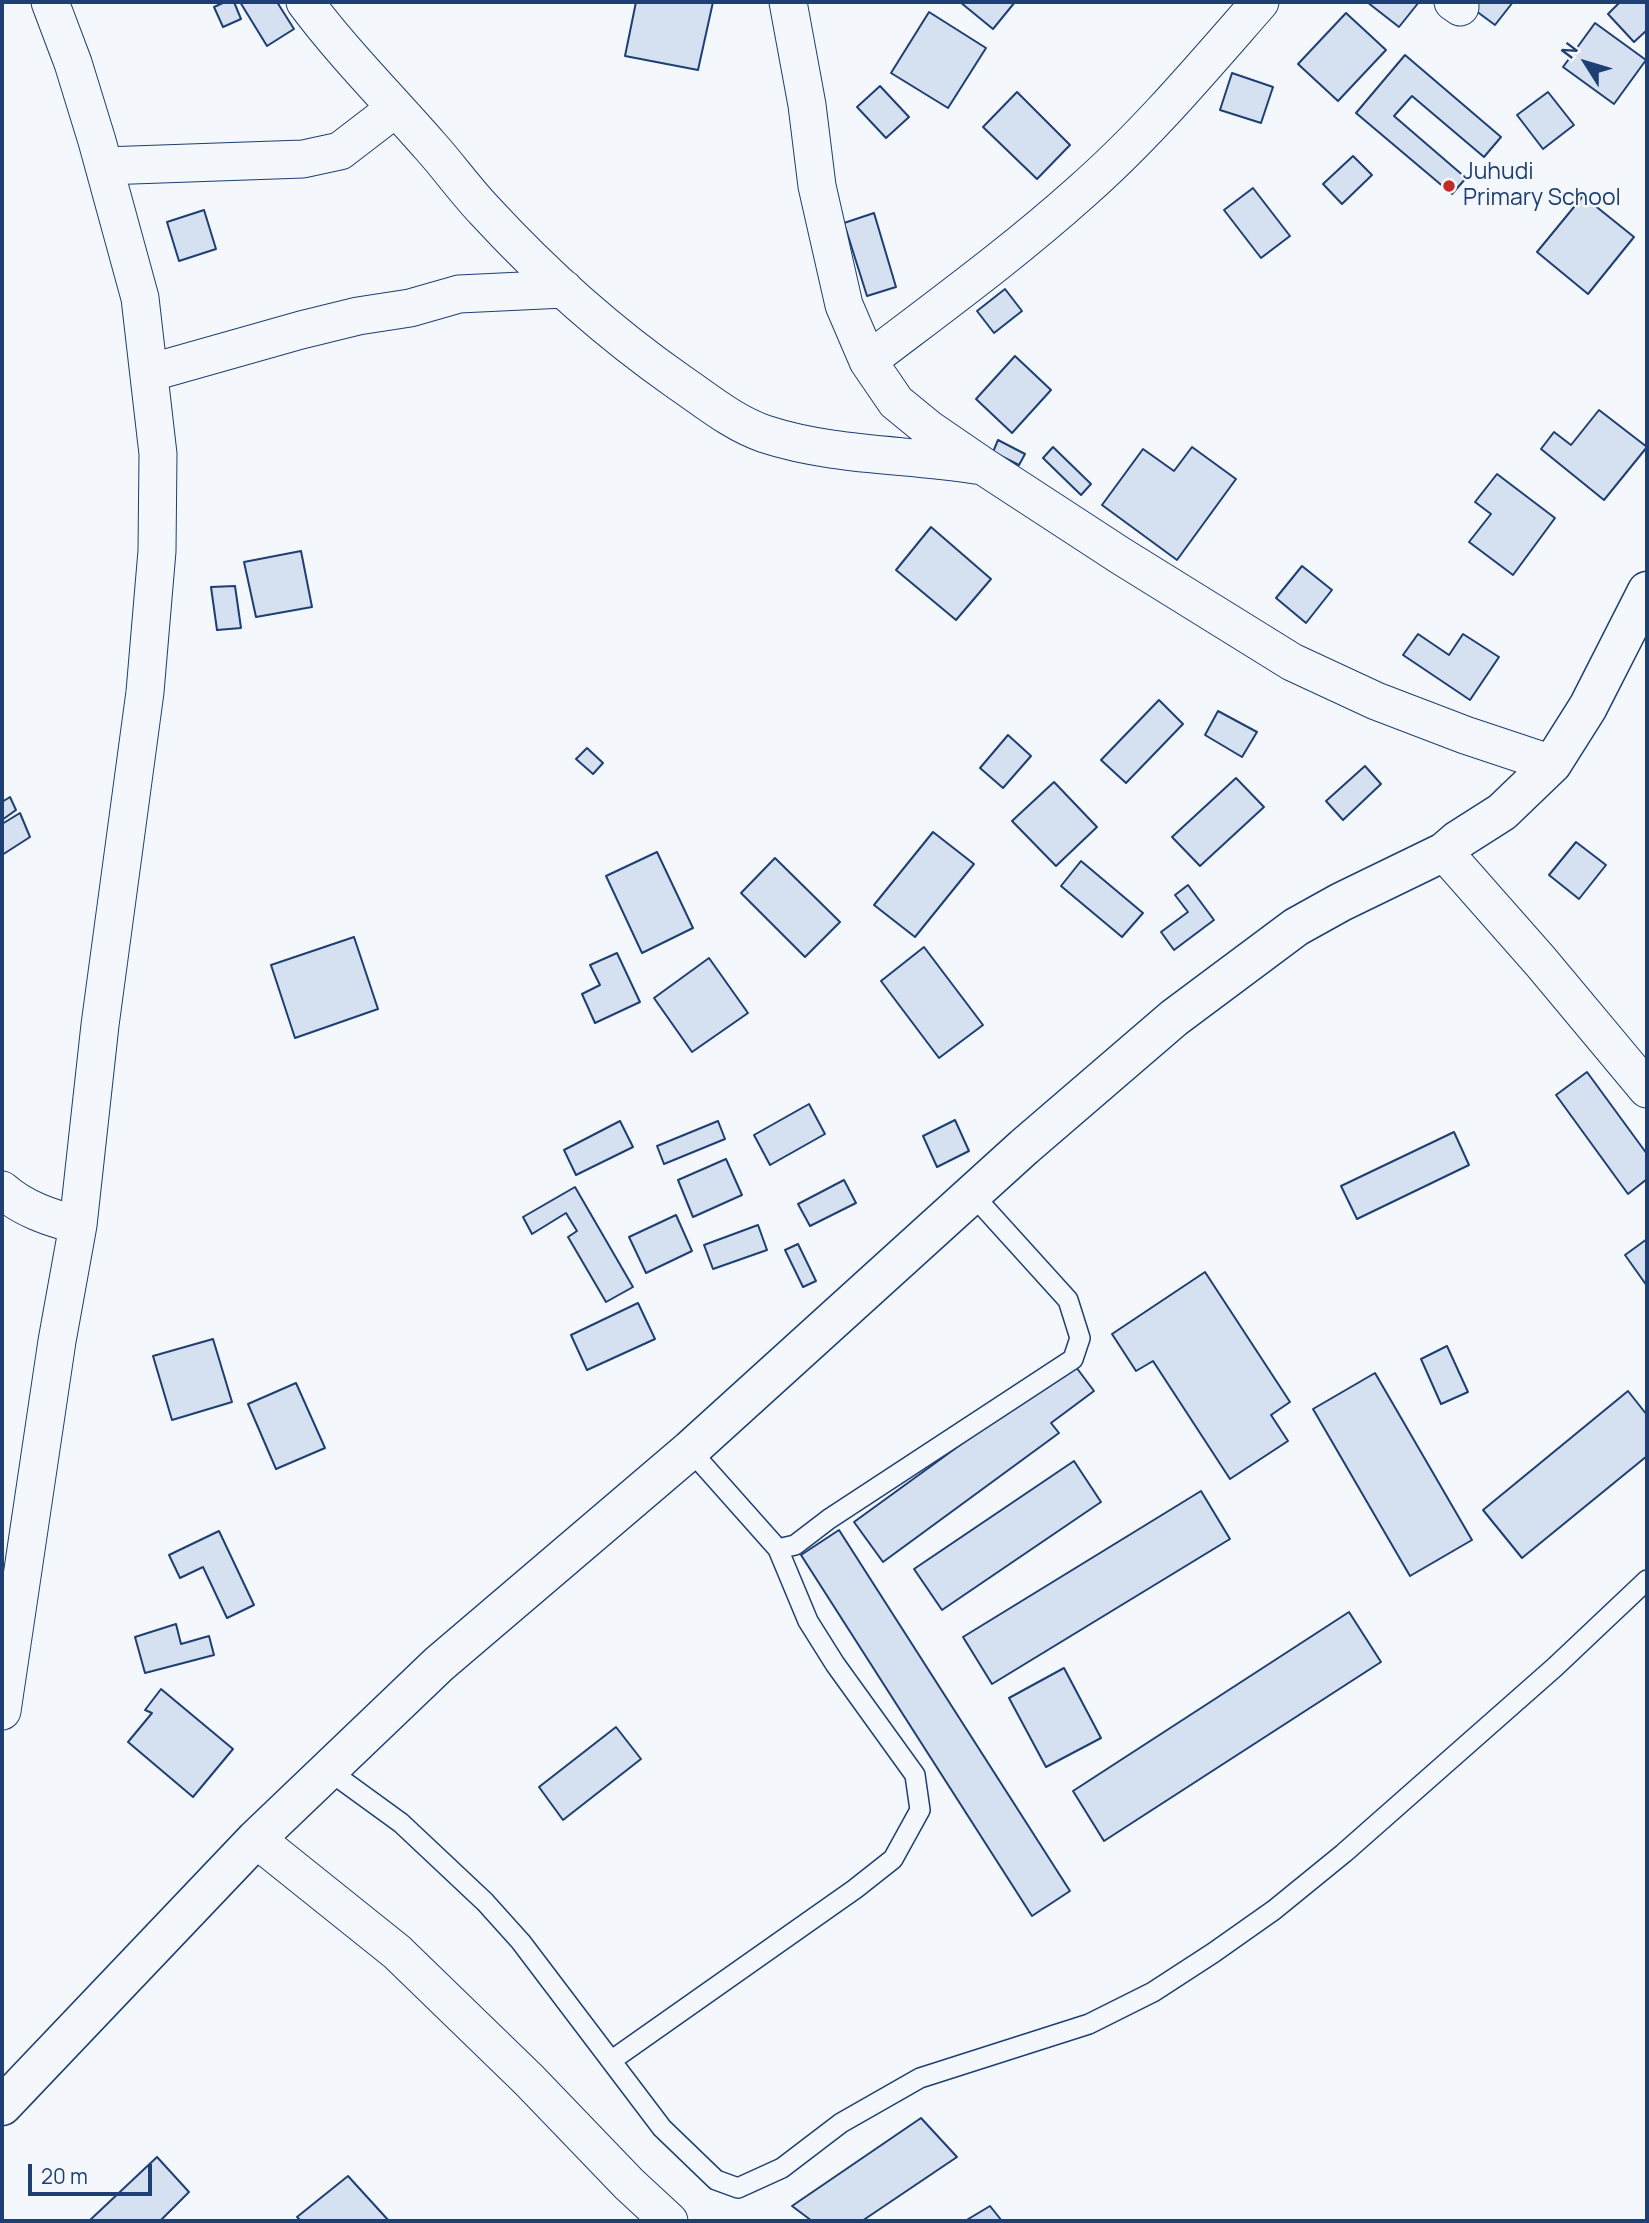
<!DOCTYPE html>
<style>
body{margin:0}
#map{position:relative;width:1649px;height:2223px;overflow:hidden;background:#f4f7fb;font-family:Manrope,sans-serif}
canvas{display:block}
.frame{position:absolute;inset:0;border:4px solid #1d3f73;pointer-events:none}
.north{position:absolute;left:1551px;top:28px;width:70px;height:70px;-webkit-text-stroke:5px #f4f7fb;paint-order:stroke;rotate:307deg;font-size:19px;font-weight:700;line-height:28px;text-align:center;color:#1d3f73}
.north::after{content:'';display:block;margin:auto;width:24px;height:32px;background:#1d3f73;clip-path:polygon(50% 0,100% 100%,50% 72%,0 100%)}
.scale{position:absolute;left:28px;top:2164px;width:124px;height:32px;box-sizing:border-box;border:4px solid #1d3f73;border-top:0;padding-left:9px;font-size:21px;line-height:24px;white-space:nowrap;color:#1d3f73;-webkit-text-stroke:5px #f4f7fb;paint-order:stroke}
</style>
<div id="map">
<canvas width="1649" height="2223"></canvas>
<div class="frame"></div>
<div class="north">N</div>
<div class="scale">20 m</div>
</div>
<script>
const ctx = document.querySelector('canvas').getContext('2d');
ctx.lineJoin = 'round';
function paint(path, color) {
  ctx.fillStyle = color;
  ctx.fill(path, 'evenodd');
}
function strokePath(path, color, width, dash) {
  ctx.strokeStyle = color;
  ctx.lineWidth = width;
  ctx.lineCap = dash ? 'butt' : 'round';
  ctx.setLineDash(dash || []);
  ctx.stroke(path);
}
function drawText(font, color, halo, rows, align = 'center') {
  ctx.font = font + ' Manrope,sans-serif';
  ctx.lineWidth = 5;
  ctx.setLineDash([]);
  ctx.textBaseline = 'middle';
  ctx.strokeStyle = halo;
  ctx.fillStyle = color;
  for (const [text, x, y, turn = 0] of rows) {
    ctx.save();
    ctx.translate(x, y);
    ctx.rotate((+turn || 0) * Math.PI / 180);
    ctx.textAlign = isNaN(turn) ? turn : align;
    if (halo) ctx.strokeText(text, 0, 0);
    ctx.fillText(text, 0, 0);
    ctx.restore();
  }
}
const building = new Path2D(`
 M225 2H234L241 19 223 27 214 7Z
 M240 2H277L294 29 267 46Z
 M636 2H713L698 70 625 56Z
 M960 2H1015L993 29Z
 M1367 2H1419L1399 27Z
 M1464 2H1513L1495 25Z
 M1620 2H1647V30L1634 42 1608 14Z
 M929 12 986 48 948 108 891 73Z
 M1346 13 1386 50 1338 101 1298 64Z
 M1595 23 1646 60 1614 104 1563 67Z
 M1405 55 1501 137 1484 157 1412 96 1394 116 1466 178 1452 194 1356 113Z
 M1232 73 1273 87 1261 123 1220 110Z
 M880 86 909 117 886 138 857 107Z
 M1017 92 1070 145 1037 179 983 127Z
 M1548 92 1574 125 1543 149 1517 115Z
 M1353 156 1372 175 1342 204 1323 184Z
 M1253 188 1290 236 1261 258 1224 210Z
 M1583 196 1634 237 1588 294 1537 252Z
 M204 210 216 249 179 261 167 222Z
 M874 213 896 287 867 296 844 223Z
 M1005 289 1022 311 994 333 977 311Z
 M1015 356 1051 390 1012 433 976 399Z
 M1599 410 1647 447 1604 500 1541 449 1554 432 1571 445Z
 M998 440 1025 454 1019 465 993 452Z
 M1053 447 1091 484 1081 495 1043 458Z
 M1192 447 1236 479 1177 560 1102 505 1143 449 1174 471Z
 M1497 474 1555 518 1513 575 1469 542 1491 514 1475 502Z
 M931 527 991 579 956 620 896 570Z
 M301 551 312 607 256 617 244 562Z
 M1302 566 1332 590 1306 623 1276 598Z
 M235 586 241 628 217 630 211 587Z
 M1418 634 1449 655 1463 634 1499 657 1470 700 1403 655Z
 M1159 700 1183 724 1126 783 1101 760Z
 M1218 711 1257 732 1242 757 1205 735Z
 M1008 735 1031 756 1003 788 980 768Z
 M587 748 603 763 593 774 576 759Z
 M1365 766 1381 784 1343 820 1326 801Z
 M1236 778 1264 807 1200 866 1172 837Z
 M1054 782 1097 827 1056 866 1012 821Z
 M10 797 16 810 2 820V802Z
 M20 813 30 837 2 855V824Z
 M933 832 974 864 915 937 874 905Z
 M1576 842 1606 865 1579 899 1549 875Z
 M657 852 693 928 642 953 606 876Z
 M775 858 840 922 805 957 741 893Z
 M1081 861 1143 913 1122 937 1061 886Z
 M1188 885 1214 920 1174 950 1161 932 1188 912 1175 895Z
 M354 937 378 1009 295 1038 271 965Z
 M924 947 983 1025 939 1058 881 981Z
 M617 953 640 1002 595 1023 582 994 600 985 590 965Z
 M709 958 748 1013 692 1052 654 998Z
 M1587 1072 1647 1154V1179L1628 1194 1556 1095Z
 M809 1104 825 1134 770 1165 754 1135Z
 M955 1120 969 1151 937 1167 923 1136Z
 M620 1121 633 1147 576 1175 564 1150Z
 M718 1121 725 1139 664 1164 657 1146Z
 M1454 1132 1469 1165 1357 1219 1341 1186Z
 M726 1159 742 1195 693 1217 678 1180Z
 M844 1180 856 1203 810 1226 798 1204Z
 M575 1187 633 1287 606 1302 568 1237 577 1231 566 1213 532 1234 523 1217Z
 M676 1215 692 1251 646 1273 629 1237Z
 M758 1225 767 1250 713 1269 704 1245Z
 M1647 1239V1286L1625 1255Z
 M798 1244 816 1281 803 1287 785 1250Z
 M1205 1272 1290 1402 1271 1415 1288 1441 1230 1479 1153 1361 1136 1371 1112 1334Z
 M638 1303 655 1339 587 1370 571 1335Z
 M213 1339 232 1402 172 1420 153 1356Z
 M1447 1346 1468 1392 1441 1404 1421 1359Z
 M1073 1363 1094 1391 1051 1423 1059 1433 883 1562 854 1522Z
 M1375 1373 1472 1540 1410 1576 1313 1409Z
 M296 1383 325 1448 276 1469 248 1404Z
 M1628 1391 1647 1415V1456L1522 1558 1483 1510Z
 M1074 1461 1101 1502 942 1610 914 1569Z
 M1201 1491 1230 1539 992 1684 963 1637Z
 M839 1530 1070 1891 1032 1916 801 1555Z
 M219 1531 254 1605 227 1618 203 1567 180 1578 169 1555Z
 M1349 1612 1381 1662 1104 1841 1073 1791Z
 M176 1624 181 1644 209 1636 214 1655 145 1673 135 1637Z
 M1064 1668 1101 1738 1046 1767 1009 1698Z
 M161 1689 233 1749 193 1797 128 1742 152 1713 145 1710Z
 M616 1727 641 1759 563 1820 539 1787Z
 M921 2118 957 2157 862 2221H812L792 2206Z
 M157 2157 189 2192 160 2221H89Z
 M348 2176 389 2221H301L297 2217Z
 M990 2206 1002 2221H965Z`);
const service = new Path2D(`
 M690 1450 778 1549 795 1545 829 1519 1073 1359 1080 1338 1068 1300 972 1194
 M328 1770 401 1823 485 1902 521 1942 662 2128 716 2180 738 2188 782 2168 841 2123 920 2078 1089 2024 1153 1992 1213 1953 1274 1910 1344 1853 1555 1667 1647 1580
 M612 2060 855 1889 893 1859 920 1810 915 1775 835 1664 808 1621 778 1549`);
const minor = new Path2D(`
 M305 2C343 53 388 98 430 146 449 167 465 190 485 211 543 274 609 333 679 382 707 401 733 423 765 434 832 456 905 454 975 465
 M788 2 807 105 817 186 844 305 868 361 896 402 929 429 983 466 1121 556 1292 662 1376 701 1465 735 1552 764
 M1453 2 1460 7
 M104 166 303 159 340 151 396 108
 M868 361C940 306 1013 253 1081 192 1146 135 1203 67 1260 2
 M149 373 301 330 358 316 410 308 459 294 564 289
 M1444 852 1541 962 1647 1089
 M2 1190C23 1209 51 1218 78 1225
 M2 1711 57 1341 78 1225 100 1025 145 692 157 551 158 454 140 298 97 141 73 63 50 2
 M256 1839 397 1952 529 2080 629 2184 669 2221`);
const tertiary = new Path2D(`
 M2 2106 256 1839 439 1664 690 1450 1024 1147 1174 1018 1296 927 1341 902 1444 852 1458 840 1502 812 1552 764 1588 707 1647 591`);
const markers = [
 [1449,186,7,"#c62828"]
];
const poiNames = [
 ["Juhudi",1463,173],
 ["Primary School",1463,199]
];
paint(building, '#d5e0f0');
strokePath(building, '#1d3f73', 2);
strokePath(service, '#1d3f73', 22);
strokePath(minor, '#1d3f73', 39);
strokePath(tertiary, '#1d3f73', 41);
strokePath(service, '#f4f7fb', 19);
strokePath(minor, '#f4f7fb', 37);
strokePath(tertiary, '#f4f7fb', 38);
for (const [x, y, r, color] of markers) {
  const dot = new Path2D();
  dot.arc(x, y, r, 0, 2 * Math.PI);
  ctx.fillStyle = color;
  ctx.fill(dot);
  strokePath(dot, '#f4f7fb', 2.5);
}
drawText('23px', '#1d3f73', '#f4f7fb', poiNames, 'left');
</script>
